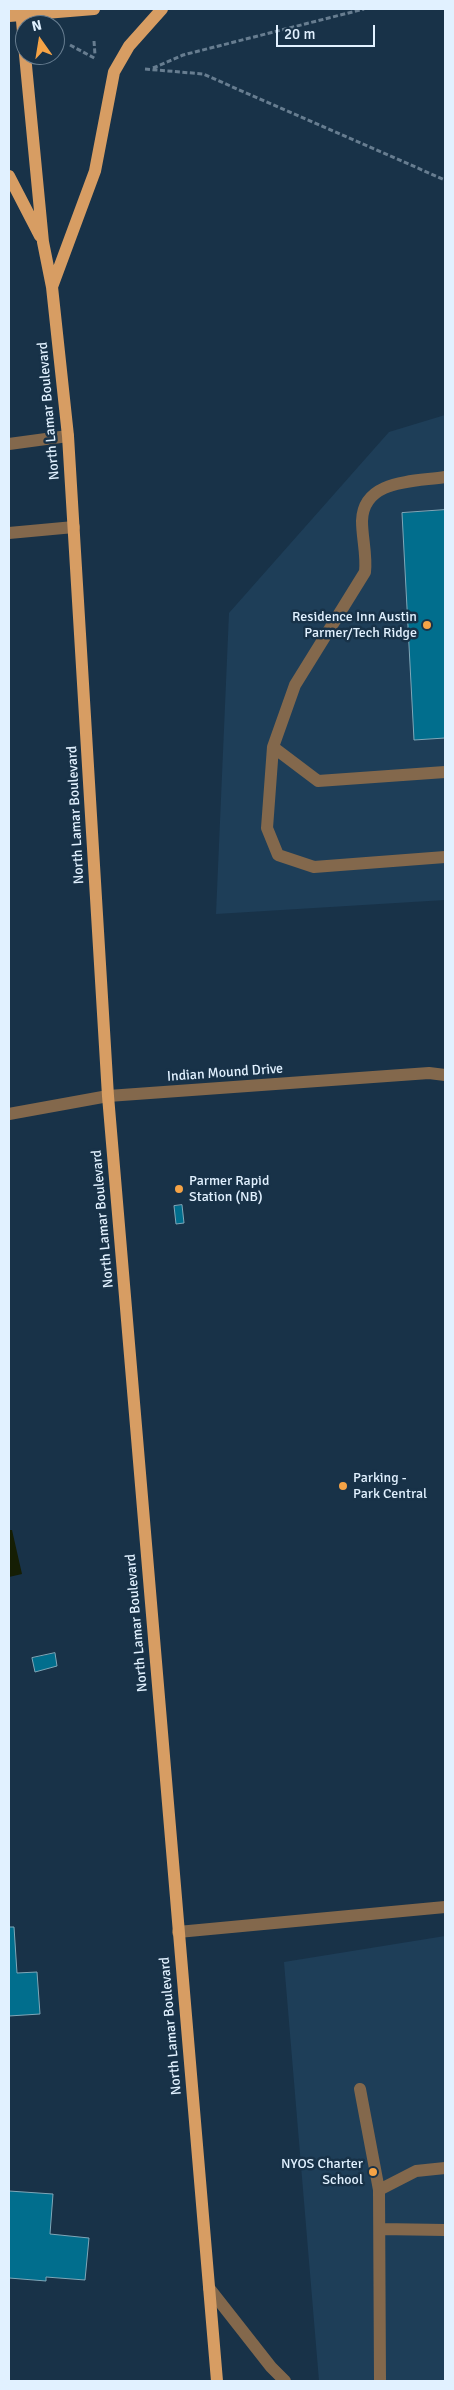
<!DOCTYPE html>
<style>
body{margin:0}
#map{position:relative;width:454px;height:2390px;overflow:hidden;background:#183248;font-family:Signika,sans-serif}
canvas{display:block}
.frame{position:absolute;inset:0;border:10px solid #e1f1ff;pointer-events:none}
.north{position:absolute;left:15px;top:15px;width:50px;height:50px;box-sizing:border-box;background:#183248;border:1px solid #687e91;border-radius:50%;rotate:347deg;font-size:14px;font-weight:700;line-height:20px;text-align:center;color:#e1f1ff}
.north::after{content:'';display:block;margin:auto;width:18px;height:22px;background:#f5a346;clip-path:polygon(50% 0,100% 100%,50% 72%,0 100%)}
.scale{position:absolute;left:276px;top:25px;width:99px;height:22px;box-sizing:border-box;border:2px solid #e1f1ff;border-top:0;padding-left:6px;font-size:15px;line-height:18px;white-space:nowrap;color:#e1f1ff;-webkit-text-stroke:4px #183248;paint-order:stroke}
</style>
<div id="map">
<canvas width="454" height="2390"></canvas>
<div class="frame"></div>
<div class="north">N</div>
<div class="scale">20 m</div>
</div>
<script>
const ctx = document.querySelector('canvas').getContext('2d');
ctx.lineJoin = 'round';
function paint(path, color) {
  ctx.fillStyle = color;
  ctx.fill(path, 'evenodd');
}
function strokePath(path, color, width, dash) {
  ctx.strokeStyle = color;
  ctx.lineWidth = width;
  ctx.lineCap = dash ? 'butt' : 'round';
  ctx.setLineDash(dash || []);
  ctx.stroke(path);
}
function drawText(font, color, halo, rows, align = 'center') {
  ctx.font = font + ' Signika,sans-serif';
  ctx.lineWidth = 5;
  ctx.setLineDash([]);
  ctx.textBaseline = 'middle';
  ctx.strokeStyle = halo;
  ctx.fillStyle = color;
  for (const [text, x, y, turn = 0] of rows) {
    ctx.save();
    ctx.translate(x, y);
    ctx.rotate((+turn || 0) * Math.PI / 180);
    ctx.textAlign = isNaN(turn) ? turn : align;
    if (halo) ctx.strokeText(text, 0, 0);
    ctx.fillText(text, 0, 0);
    ctx.restore();
  }
}
const built = new Path2D(`
 M445 415V900L216 914 229 613 389 432Z
 M445 1936V2381H319L284 1962Z`);
const water = new Path2D(`
 M9 1530H12L22 1574 9 1577Z`);
const building = new Path2D(`
 M445 510V738L414 740 402 513Z
 M182 1205 184 1223 176 1224 174 1206Z
 M55 1653 57 1666 35 1672 32 1658Z
 M9 1927H14L17 1973 37 1972 40 2014 9 2016Z
 M9 2191 53 2194 50 2234 89 2238 85 2280 46 2277V2281L9 2278V2281Z`);
const path = new Path2D(`
 M94 41 95 55
 M70 45 96 59
 M153 68 183 55 364 9
 M145 69 203 74 445 180`);
const lane = new Path2D(`
 M9 444 68 436
 M445 477C414 482 363 479 362 521 362 538 367 555 365 572L295 685 273 747 318 781 445 772
 M9 533 74 527
 M273 747 267 828 278 855 314 867 445 857
 M178 1932 445 1907
 M360 2089 379 2190 380 2381
 M379 2190 416 2171 445 2168
 M380 2229 445 2230
 M209 2288 271 2367 285 2381`);
const street = new Path2D(`
 M9 1114 108 1096 429 1073 445 1075`);
const primary = new Path2D(`
 M21 9 25 55
 M9 16 94 9
 M25 55 43 242 52 287 68 436 108 1096 217 2381
 M9 176 40 236
 M52 287 95 171 114 72 129 46 162 9`);
const markers = [
 [427,625,5,"#f5a346"],
 [179,1189,5,"#f5a346"],
 [343,1486,5,"#f5a346"],
 [373,2172,5,"#f5a346"]
];
const streetNames = [
 ["North Lamar Boulevard",49,411,-95],
 ["North Lamar Boulevard",76,815,-93],
 ["Indian Mound Drive",225,1073,-4],
 ["North Lamar Boulevard",103,1219,-95],
 ["North Lamar Boulevard",137,1623,-95],
 ["North Lamar Boulevard",171,2026,-95]
];
const poiNames = [
 ["Residence Inn Austin",417,617],
 ["Parmer/Tech Ridge",417,633],
 ["Parmer Rapid",189,1181,"left"],
 ["Station (NB)",189,1197,"left"],
 ["Parking -",353,1478,"left"],
 ["Park Central",353,1494,"left"],
 ["NYOS Charter",363,2164],
 ["School",363,2180]
];
paint(built, '#1e3e58');
paint(water, '#151e04');
paint(building, '#016e8d');
strokePath(building, '#7fa7b8', 1);
strokePath(path, '#677d90', 3, [5, 2.5]);
strokePath(lane, '#83684c', 12);
strokePath(street, '#83684c', 12);
strokePath(primary, '#d79d63', 12);
for (const [x, y, r, color] of markers) {
  const dot = new Path2D();
  dot.arc(x, y, r, 0, 2 * Math.PI);
  ctx.fillStyle = color;
  ctx.fill(dot);
  strokePath(dot, '#183248', 2);
}
drawText('14px', '#e1f1ff', '#183248', streetNames);
drawText('14px', '#e1f1ff', '#183248', poiNames, 'right');
</script>
